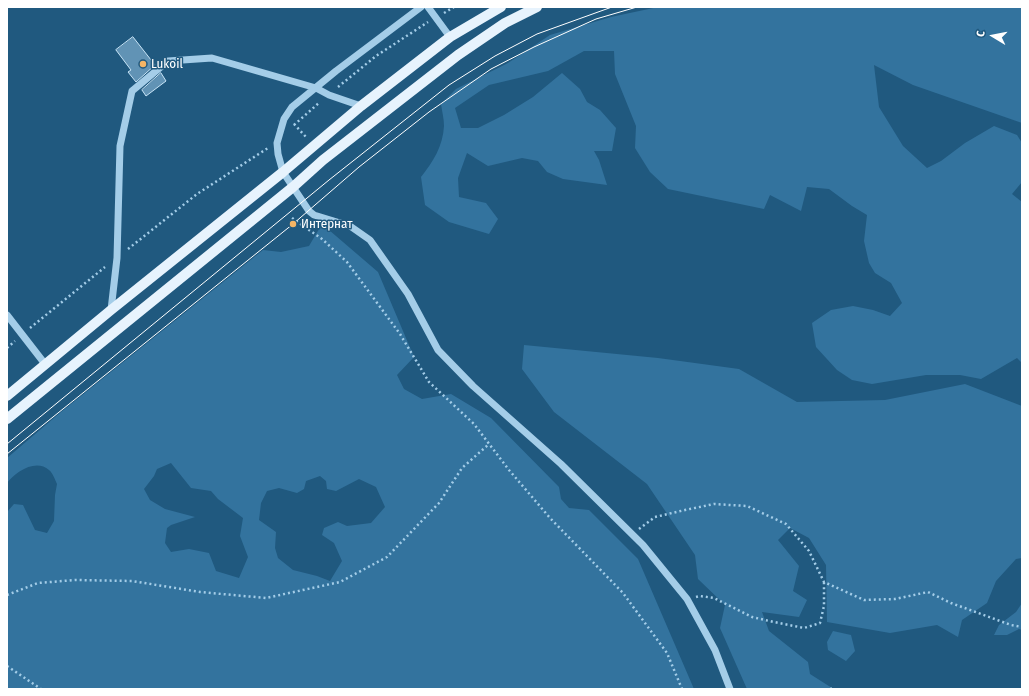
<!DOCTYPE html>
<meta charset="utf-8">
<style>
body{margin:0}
#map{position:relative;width:1029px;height:696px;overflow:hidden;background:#20597f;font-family:"Fira Sans Condensed",sans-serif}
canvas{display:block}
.frame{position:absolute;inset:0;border:8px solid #fff;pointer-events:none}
.north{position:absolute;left:973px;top:16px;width:40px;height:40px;-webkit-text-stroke:3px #20597f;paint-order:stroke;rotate:280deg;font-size:11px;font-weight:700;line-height:16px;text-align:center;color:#fff}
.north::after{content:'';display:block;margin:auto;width:14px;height:18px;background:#fff;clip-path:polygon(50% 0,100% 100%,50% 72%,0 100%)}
</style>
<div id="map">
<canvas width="1029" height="696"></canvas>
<div class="frame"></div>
<div class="north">С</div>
</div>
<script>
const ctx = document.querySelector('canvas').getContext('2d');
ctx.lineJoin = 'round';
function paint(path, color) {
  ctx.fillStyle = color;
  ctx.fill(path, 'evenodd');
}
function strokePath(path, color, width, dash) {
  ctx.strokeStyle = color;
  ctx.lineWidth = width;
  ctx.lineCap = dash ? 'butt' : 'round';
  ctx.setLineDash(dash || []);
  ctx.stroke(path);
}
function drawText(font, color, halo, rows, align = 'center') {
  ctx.font = font + ' "Fira Sans Condensed",sans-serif';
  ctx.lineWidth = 3;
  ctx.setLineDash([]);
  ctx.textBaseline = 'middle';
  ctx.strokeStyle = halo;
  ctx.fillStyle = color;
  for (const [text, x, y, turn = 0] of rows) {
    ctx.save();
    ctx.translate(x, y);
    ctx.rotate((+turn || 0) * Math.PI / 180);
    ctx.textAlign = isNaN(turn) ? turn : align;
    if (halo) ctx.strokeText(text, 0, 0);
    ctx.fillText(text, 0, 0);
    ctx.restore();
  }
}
const green = new Path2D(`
 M658 7H1022V123L913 85 874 65 879 107 903 146 927 168 941 161 965 143 994 126 1017 135 1022 143V182L1012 194 1022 202V363L1017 358 981 379 960 375H926L872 384 852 380 837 370 816 347 812 323 831 310 853 306 873 310 890 316 902 303 891 283 875 273 869 263 864 241 867 215 852 206 829 189 807 187 801 211 770 195 764 209 668 189 650 172 635 148 636 126 615 74 614 51H584L548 71 489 85 455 108 461 128H478L504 115 533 97 562 73 580 89 587 102 600 110 616 128 612 151H594L599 160 607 185 563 179 547 172 538 161 522 158 488 166 467 153 458 178 459 197 486 203 498 219 489 234 449 222 425 205 421 177C433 162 443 146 444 126 444 119 442 111 441 104L456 89 508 63 550 35 611 17Z
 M322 224 378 272 414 357 397 375 404 389 422 399 451 394 491 418 559 487 561 499 569 508 589 510 638 559 694 689H7V512L14 504 23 505 35 530 47 533 54 521 55 495 57 484C55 480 53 473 49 470 36 458 15 472 7 483V458L61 412 263 250 281 252 309 246ZM171 463 191 488 211 491 218 499 243 518 240 536 248 557 239 578 216 571 209 553 189 549 171 552 165 543 167 528 171 525 195 517 165 509 150 500 144 489 154 476 157 469ZM320 476 326 481 327 489 336 491 359 479 376 487 385 507 371 523 347 526 338 522 324 528 322 535 334 543 342 561 330 581 317 576 293 570 278 558 275 548 276 532 259 520 261 503 267 491 279 488 297 493 304 489 306 481Z
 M524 345 658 358 739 369 797 402 885 400 965 384 1022 406V558L1016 559 996 581 987 603 962 620 958 637 937 625 890 633 827 622 826 565 809 538 790 528 778 540 799 566 793 591 807 600 799 617 762 612 769 631 808 662 810 674 832 688 839 689H747L720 628 725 605 698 579 695 555 647 484 554 412 522 369Z
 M1022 603V630L1019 629 1007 635H994L999 625 1016 612Z
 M833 631 851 635 855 651 846 661 828 650 827 642Z`);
const building = new Path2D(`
 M133 37 155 65 136 82 128 72 131 70 116 50Z
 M161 73 166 81 146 96 142 90Z`);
const path = new Path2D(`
 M444 13 454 7
 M338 87 376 56 428 22
 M294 124 306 137
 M294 125 320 102
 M292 218 322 239 347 262 400 334 429 382 474 424 509 470 550 518 623 593 667 653 682 689
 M128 249 197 194 268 148
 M30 328 105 267
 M7 348 15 341
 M639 529 655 517 685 510 714 504 747 506 786 524 809 551 824 582 864 600 895 599 928 592 951 603 1011 625 1022 627
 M7 595 38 583 75 580 132 581 200 592 266 598 340 582 387 557 439 503 462 468 489 444
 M696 597 700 596 714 598 752 617 774 622 804 628 820 623 824 606V582
 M7 666 41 689
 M831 689 832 688`);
const minor = new Path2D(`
 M421 7 336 71 292 107 284 119 277 143 278 154 283 172 309 211 314 215 350 226 370 240 408 294 438 350 473 386 561 464 643 545 687 599 715 650 730 689
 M428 7 450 37
 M111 310 117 258 120 146 132 91 168 61 212 58 316 88 329 95 361 106
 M7 315 45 364`);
const major = new Path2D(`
 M7 396 111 310 283 172 361 106 450 37 501 7
 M7 419 293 187 323 160 458 55 505 23 537 7`);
const tram = new Path2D(`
 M7 444 329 180 449 85 495 56 537 34 612 7
 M7 454 293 224 359 167 429 112 491 69 534 47 596 19 637 7`);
const markers = [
 [143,64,4,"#f5b565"],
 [293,224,4,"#f5b565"]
];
const poiNames = [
 ["Lukoil",151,64],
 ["Интернат",301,224]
];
paint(green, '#33739e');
paint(building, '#6193b5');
strokePath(building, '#c8e4f6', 1);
strokePath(path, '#a4cde8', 2.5, [2, 3]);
strokePath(minor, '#a4cde8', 7);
strokePath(major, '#e7f3fd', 10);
strokePath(tram, '#fff', 1);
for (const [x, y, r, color] of markers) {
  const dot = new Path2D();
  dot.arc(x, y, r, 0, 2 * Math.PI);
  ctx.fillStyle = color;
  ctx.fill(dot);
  strokePath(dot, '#20597f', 1.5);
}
drawText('13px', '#fff', '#20597f', poiNames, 'left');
</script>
